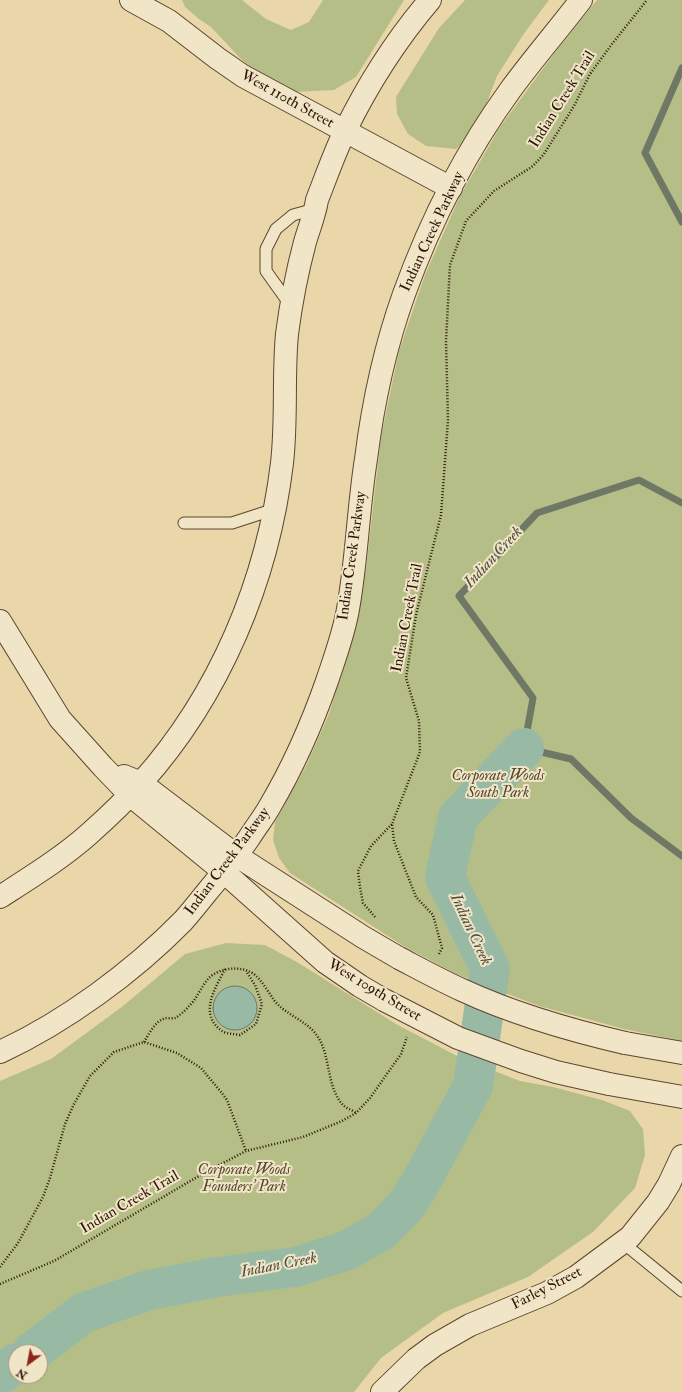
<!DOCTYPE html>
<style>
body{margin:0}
#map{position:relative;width:682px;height:1392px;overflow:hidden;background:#e9d7aa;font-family:"IM FELL Double Pica",serif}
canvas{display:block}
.north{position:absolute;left:8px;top:1344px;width:40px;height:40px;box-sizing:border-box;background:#f1e5c8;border:1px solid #a3927a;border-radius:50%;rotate:212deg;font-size:11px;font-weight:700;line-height:16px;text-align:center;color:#2e1606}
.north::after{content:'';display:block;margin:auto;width:14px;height:18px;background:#8f2418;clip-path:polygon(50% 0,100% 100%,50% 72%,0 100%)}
</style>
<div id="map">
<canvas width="682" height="1392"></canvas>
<div class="north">N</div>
</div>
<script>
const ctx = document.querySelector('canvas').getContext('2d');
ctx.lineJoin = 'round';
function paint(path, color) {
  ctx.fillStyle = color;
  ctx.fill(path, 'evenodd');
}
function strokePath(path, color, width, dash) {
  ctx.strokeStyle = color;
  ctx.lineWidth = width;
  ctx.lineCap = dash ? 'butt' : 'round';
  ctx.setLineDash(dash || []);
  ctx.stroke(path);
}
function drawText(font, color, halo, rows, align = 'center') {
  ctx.font = font + ' "IM FELL Double Pica",serif';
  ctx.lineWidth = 4;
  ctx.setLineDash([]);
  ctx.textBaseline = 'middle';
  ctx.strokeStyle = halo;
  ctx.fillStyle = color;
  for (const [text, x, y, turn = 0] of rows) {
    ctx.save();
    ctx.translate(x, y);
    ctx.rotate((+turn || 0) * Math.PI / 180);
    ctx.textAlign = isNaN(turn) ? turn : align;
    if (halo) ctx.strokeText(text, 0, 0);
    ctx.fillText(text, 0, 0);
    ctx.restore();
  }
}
const green = new Path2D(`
 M182 0H242L266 19 291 30 309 22 323 0H404L356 77 334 90 293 92 268 81 240 58 211 27 199 19 185 7Z
 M465 0H549L523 35 497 76 483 113 473 134 456 149 426 146 408 134 397 114 396 97 439 28Z
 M597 0H682V1041L624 1029 539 1006 456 974 402 945 290 873 279 858 273 840 275 822 306 766 329 714 353 637 366 569 381 437 399 351 425 275 460 196 500 127 556 51Z
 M226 943 265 945 297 962 396 1024 459 1057 520 1081 553 1087 602 1100 630 1111 643 1129 645 1155 635 1188 593 1232 528 1277 443 1313 381 1358 354 1392H0V1081L51 1059 123 1006 185 954ZM16 1352H40V1376H16Z`);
const water = new Path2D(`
 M213 1008a22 22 0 1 1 44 0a22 22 0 1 1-44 0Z`);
const stream = new Path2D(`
 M682 68 645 153 682 222
 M682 503 639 480 537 513 459 596 533 698 524 748 571 759 631 818 682 856`);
const river = new Path2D(`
 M32 1352 83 1313 149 1290 217 1277 295 1267 346 1251 381 1231 405 1207 422 1180 473 1086 490 969 445 877 458 817 524 748
 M0 1375 16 1363`);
const path = new Path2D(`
 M375 917 363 903 360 887 358 871 371 846 392 824
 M439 954 442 948 433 915 416 897 394 841 392 824 420 752 419 721 406 678 416 615 441 515 448 420 446 341 450 265 466 221 494 191 533 166 544 154 574 106 590 74 612 44 647 0
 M225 969C215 989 198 1014 222 1031 226 1034 235 1034 240 1035L256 1024 262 1004 255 985 246 971
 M144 1042C149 1034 154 1023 163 1019 166 1017 171 1019 175 1018 179 1016 186 1010 189 1006 196 1000 201 987 208 979 219 967 243 965 255 975 263 982 268 992 274 1000 285 1015 307 1020 318 1037 331 1057 326 1086 343 1105 346 1108 352 1110 356 1113
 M0 1267 18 1243 43 1197 50 1178 65 1124 74 1104 90 1076 114 1052 144 1042 177 1053 201 1068 221 1092 227 1100 246 1151
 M0 1284 54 1261 204 1173 246 1151 303 1137 342 1121 356 1113 370 1098 401 1054 407 1037`);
const service = new Path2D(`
 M291 306 266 271V249L276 229 293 215 315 209
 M184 523H232L275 509
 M622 1242 682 1291`);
const minor = new Path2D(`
 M131 0 169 21 217 58 243 76 451 188
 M0 621 60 719 103 767 130 795 224 872 325 962 360 986 384 1000
 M124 776 141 783 237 856 363 937 399 958
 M625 1043 682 1053
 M609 1084 682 1097
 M382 1392 416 1359 435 1345 470 1325 547 1293 576 1277 630 1237 658 1202 669 1184 682 1156`);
const tertiary = new Path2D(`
 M0 897C31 877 62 858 89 834 107 818 125 801 141 783 220 695 268 580 282 463 287 420 283 376 287 334 291 303 297 272 305 242 309 228 315 214 317 200 326 177 334 154 345 131 368 84 396 40 430 0
 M0 1052C65 1022 133 972 183 921 191 912 199 902 207 892 222 874 236 857 249 838 256 827 264 817 270 806 293 767 312 724 327 681 335 657 344 633 348 609 357 559 358 509 366 459 373 403 385 347 404 294 430 222 466 151 511 89 533 59 558 30 581 0`);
const minorBridge = new Path2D(`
 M399 958C420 969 440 980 462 990 514 1014 569 1030 625 1043
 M384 1000 458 1038 521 1061 556 1072 609 1084`);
const streetNames = [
 ["West 110th Street",287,100,29],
 ["Indian Creek Trail",563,100,-58],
 ["Indian Creek Parkway",433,232,-65],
 ["Indian Creek Parkway",353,556,-82],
 ["Indian Creek Trail",408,618,-79],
 ["Indian Creek Parkway",228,862,-53],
 ["West 109th Street",374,991,31],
 ["Indian Creek Trail",130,1203,-30],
 ["Farley Street",547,1289,-27]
];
const parkNames = [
 ["Corporate Woods",498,777],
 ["South Park",498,794],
 ["Corporate Woods",244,1171],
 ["Founders' Park",244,1188]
];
const waterNames = [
 ["Indian Creek",494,558,-47],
 ["Indian Creek",470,930,65],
 ["Indian Creek",279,1266,-11]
];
paint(green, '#b6be88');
paint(water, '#98baa5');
strokePath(water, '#6e7865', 1);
strokePath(stream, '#6e7865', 7);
strokePath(river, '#98baa5', 40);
strokePath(service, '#5d462f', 13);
strokePath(minor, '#5d462f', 24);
strokePath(tertiary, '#5d462f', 24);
strokePath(path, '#2e1606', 2.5, [1, 2]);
strokePath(service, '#f1e5c8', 11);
strokePath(minor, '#f1e5c8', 22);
strokePath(tertiary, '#f1e5c8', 22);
strokePath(minorBridge, '#5d462f', 24, []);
strokePath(minorBridge, '#f1e5c8', 22);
drawText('15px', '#2e1606', '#f1e5c8', streetNames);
drawText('italic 15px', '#57482d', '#f1e5c8', parkNames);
drawText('italic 16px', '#534f3e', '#f1e5c8', waterNames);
</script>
